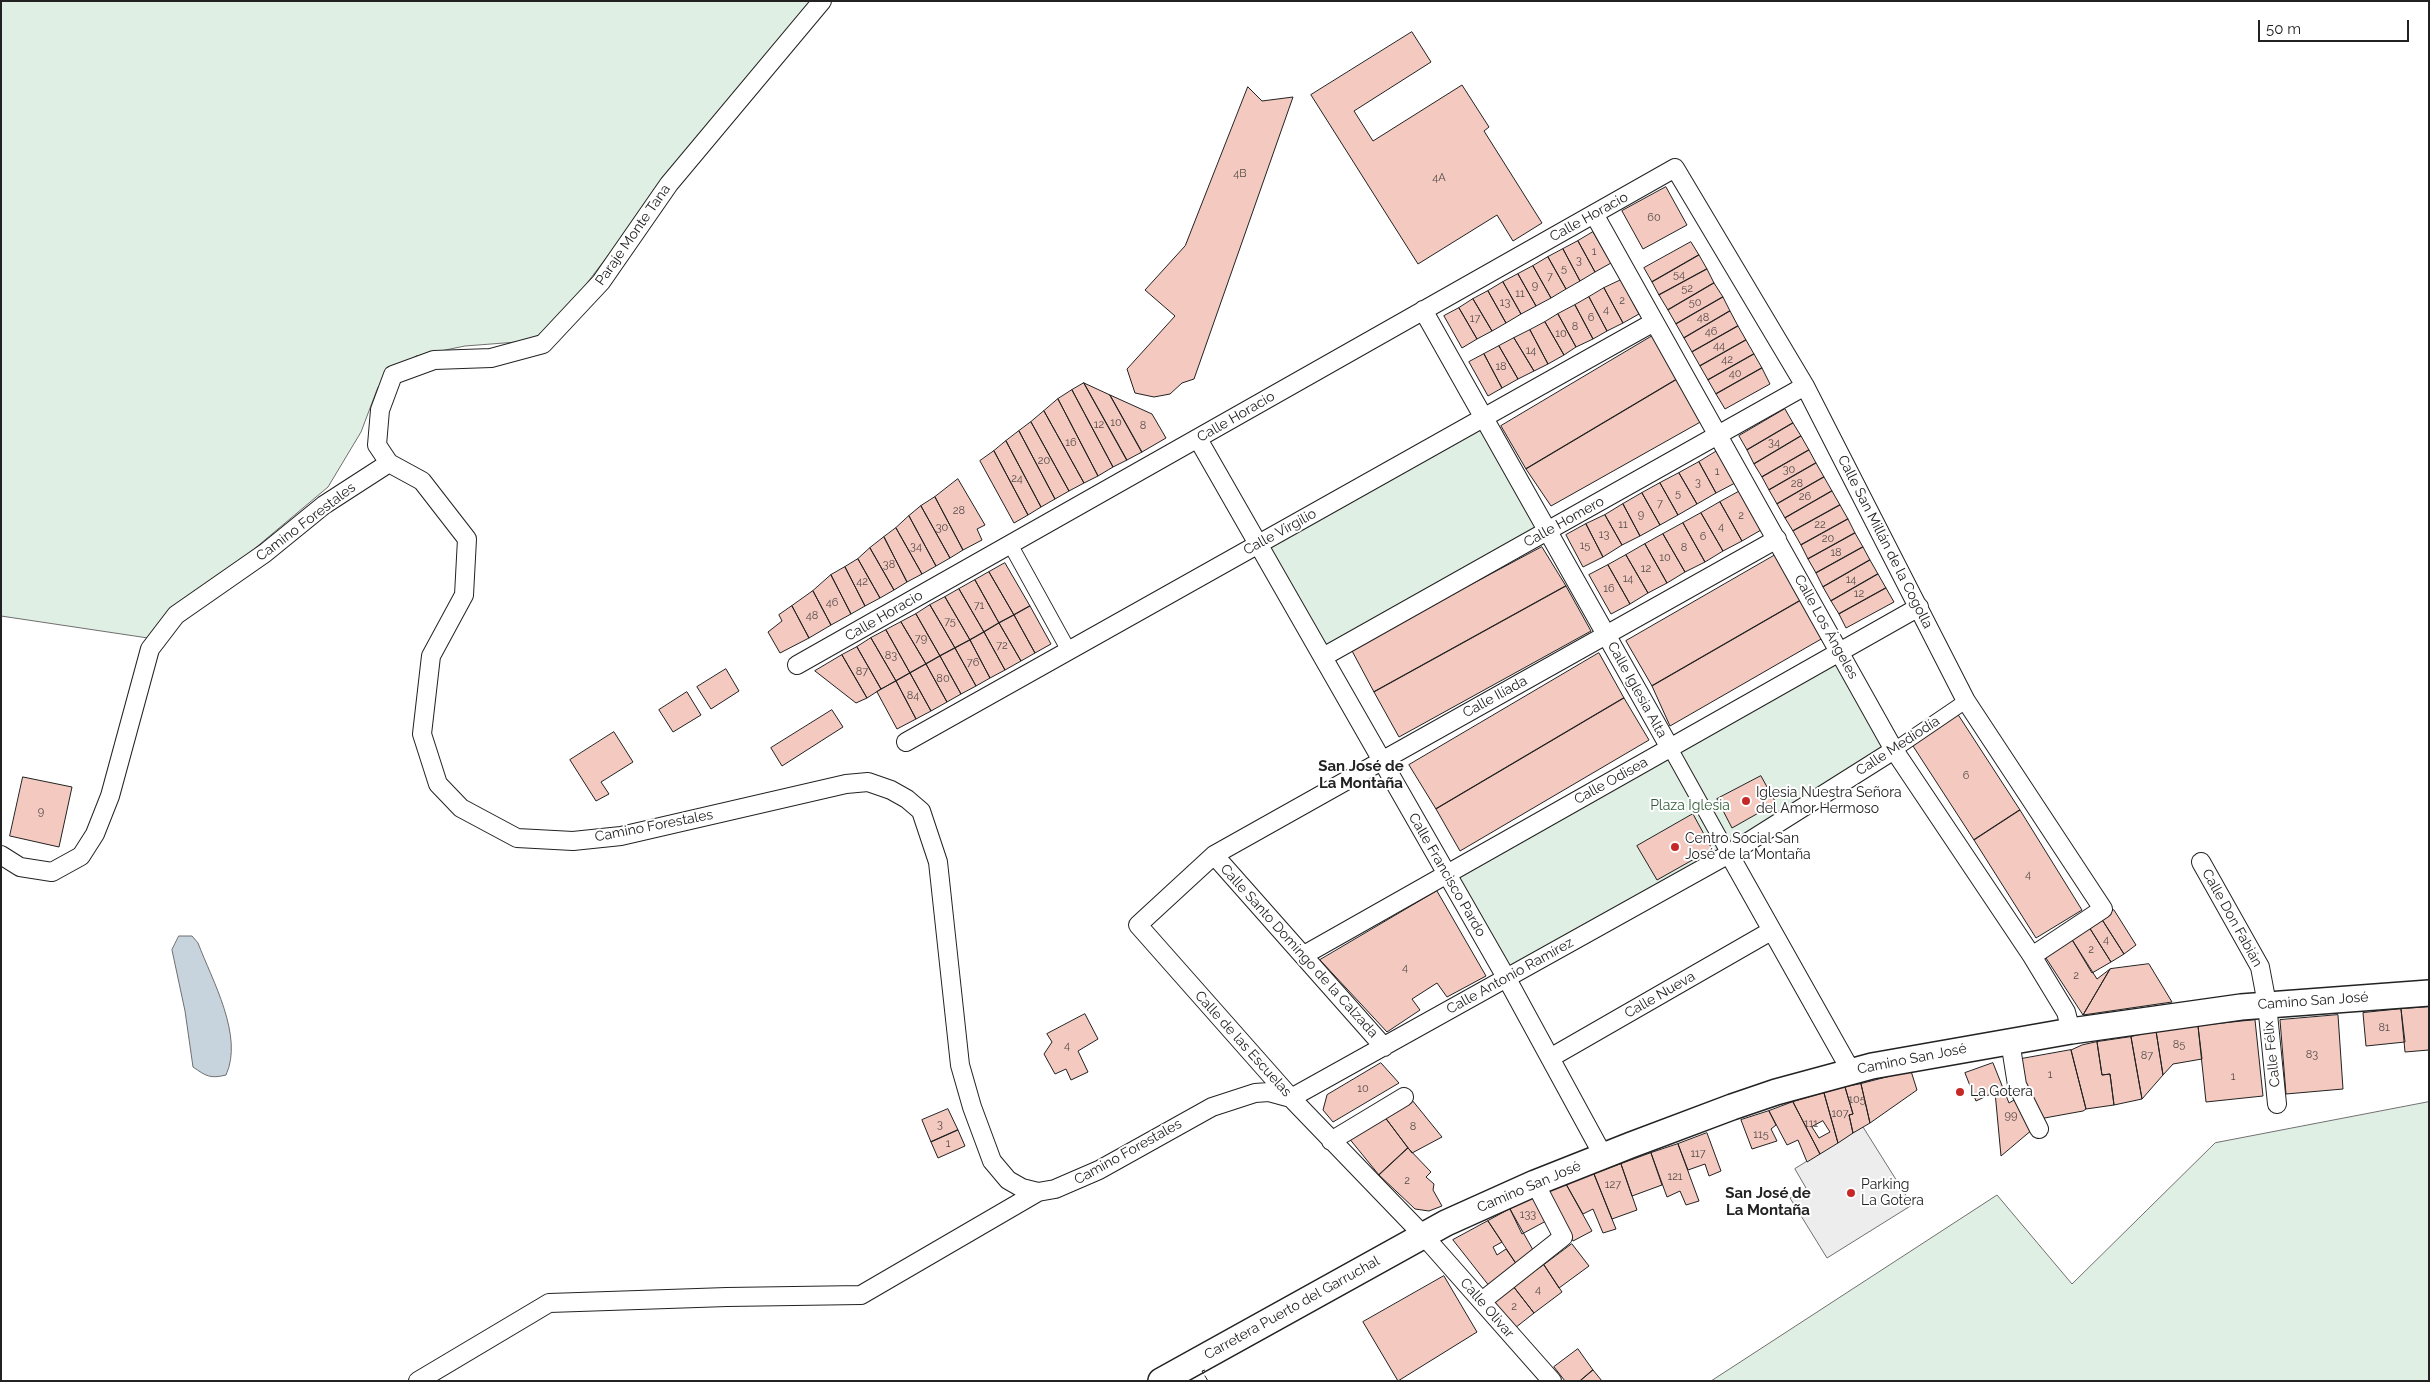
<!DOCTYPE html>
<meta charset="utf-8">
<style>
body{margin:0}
#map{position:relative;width:2430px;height:1382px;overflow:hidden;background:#fff;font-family:Raleway,sans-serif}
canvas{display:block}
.frame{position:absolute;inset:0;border:2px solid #222;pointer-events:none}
.scale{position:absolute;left:2258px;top:20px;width:151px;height:22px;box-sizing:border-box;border:2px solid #222;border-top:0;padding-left:6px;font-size:15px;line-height:18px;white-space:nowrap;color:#222;-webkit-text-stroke:4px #fff;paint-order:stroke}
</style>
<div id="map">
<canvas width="2430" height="1382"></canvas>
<div class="frame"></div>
<div class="scale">50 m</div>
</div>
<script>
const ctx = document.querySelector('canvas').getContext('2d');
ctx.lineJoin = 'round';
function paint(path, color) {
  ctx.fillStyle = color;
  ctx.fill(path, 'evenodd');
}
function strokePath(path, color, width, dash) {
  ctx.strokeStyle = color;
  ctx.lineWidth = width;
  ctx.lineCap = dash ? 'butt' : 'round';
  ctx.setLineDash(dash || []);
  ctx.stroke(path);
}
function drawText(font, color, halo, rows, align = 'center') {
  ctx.font = font + ' Raleway,sans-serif';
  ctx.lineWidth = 4;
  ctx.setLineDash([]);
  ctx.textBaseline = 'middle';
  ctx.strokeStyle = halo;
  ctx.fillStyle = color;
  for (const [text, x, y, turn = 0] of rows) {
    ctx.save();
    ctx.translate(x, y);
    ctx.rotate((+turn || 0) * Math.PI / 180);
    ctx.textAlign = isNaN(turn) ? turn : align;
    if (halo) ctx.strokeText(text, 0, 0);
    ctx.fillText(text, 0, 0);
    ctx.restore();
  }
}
const green = new Path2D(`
 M1 1H812L619 241 559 320 530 341 465 346 416 356 378 387 361 432 328 487 148 638 1 616Z
 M1483 418 1547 531 1323 657 1259 544Z
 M1841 651 1894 750 1507 979 1447 873Z
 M2429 1102V1381H1711L1997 1195 2072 1284 2215 1143Z`);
const parking = new Path2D(`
 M1863 1127 1912 1205 1827 1258 1790 1198 1806 1188 1795 1169Z`);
const water = new Path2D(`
 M179 936H192L198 943C212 980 244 1036 226 1075 210 1079 206 1076 193 1067L185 1011 172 950Z`);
const building = new Path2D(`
 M1412 32 1431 62 1354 111 1373 141 1462 85 1489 127 1484 131 1542 223 1513 241 1497 215 1418 264 1311 95Z
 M1248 87 1262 101 1293 97 1194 379 1182 383 1170 394 1154 397 1135 393 1127 369 1175 316 1145 290 1185 246Z
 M1666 187 1687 225 1643 249 1622 211Z
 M1593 232 1611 263 1595 272 1578 241Z
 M1578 241 1595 272 1580 281 1563 249Z
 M1691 242 1699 255 1652 282 1644 268Z
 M1563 249 1580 281 1566 289 1548 257Z
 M1699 255 1707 269 1659 295 1652 282Z
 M1548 257 1566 289 1551 298 1533 266Z
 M1533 266 1551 298 1536 306 1518 274Z
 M1707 269 1714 283 1668 310 1659 295Z
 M1518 274 1536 306 1521 314 1503 282Z
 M1621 280 1639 314 1623 323 1604 288Z
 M1503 282 1521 314 1506 323 1488 291Z
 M1714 283 1723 297 1676 324 1668 310Z
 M1604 288 1623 323 1607 331 1589 297Z
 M1488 291 1506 323 1492 331 1473 299Z
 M1589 297 1607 331 1593 339 1575 305Z
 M1723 297 1730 311 1684 338 1676 324Z
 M1473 299 1492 331 1477 339 1459 308Z
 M1575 305 1593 339 1576 347 1558 314Z
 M1459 308 1477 339 1462 348 1444 316Z
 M1730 311 1738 326 1692 352 1684 338Z
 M1558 314 1576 347 1564 355 1545 322Z
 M1545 322 1564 355 1548 364 1530 330Z
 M1738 326 1746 340 1700 366 1692 352Z
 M1530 330 1548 364 1534 371 1514 338Z
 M1654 335 1679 378 1526 469 1501 426Z
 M1514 338 1534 371 1518 379 1499 346Z
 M1746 340 1754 354 1708 380 1700 366Z
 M1499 346 1518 379 1502 388 1484 354Z
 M1484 354 1502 388 1488 396 1469 362Z
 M1754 354 1762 368 1716 394 1708 380Z
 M1762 368 1770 384 1725 409 1716 394Z
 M1679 378 1704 420 1551 506 1526 469Z
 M1084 383 1127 460 1113 467 1072 390Z
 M1084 383 1110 395 1142 452 1127 460Z
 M1072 390 1113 467 1098 476 1058 399Z
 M1110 395 1152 414 1166 438 1142 452Z
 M1058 399 1098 476 1084 483 1044 411Z
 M1785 409 1793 423 1747 450 1739 436Z
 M1044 411 1084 483 1069 491 1031 422Z
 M1031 422 1069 491 1055 499 1019 431Z
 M1793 423 1801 436 1754 464 1747 450Z
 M1019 431 1055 499 1041 507 1006 441Z
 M1801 436 1809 450 1762 477 1754 464Z
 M1006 441 1041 507 1028 515 994 451Z
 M1809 450 1816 463 1769 490 1762 477Z
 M994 451 1028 515 1014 523 980 461Z
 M1717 451 1735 483 1716 493 1699 462Z
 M1699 462 1716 493 1697 504 1679 473Z
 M1816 463 1824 477 1777 504 1769 490Z
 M1679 473 1697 504 1678 515 1660 483Z
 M1824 477 1832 491 1785 518 1777 504Z
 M958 479 985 525 977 529 982 540 963 550 935 497Z
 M1660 483 1678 515 1660 525 1642 493Z
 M1740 491 1761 530 1742 541 1720 502Z
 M1832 491 1840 505 1793 531 1785 518Z
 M1642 493 1660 525 1640 536 1623 504Z
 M935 497 963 550 950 558 921 506Z
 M1720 502 1742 541 1723 551 1701 513Z
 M1623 504 1640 536 1622 545 1605 515Z
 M1840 505 1848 519 1801 545 1793 531Z
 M921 506 950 558 936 566 909 516Z
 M1701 513 1723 551 1705 562 1683 523Z
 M1605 515 1622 545 1603 557 1586 524Z
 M909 516 936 566 922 574 896 528Z
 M1848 519 1855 533 1808 559 1801 545Z
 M1683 523 1705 562 1685 572 1663 534Z
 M1586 524 1603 557 1583 567 1566 535Z
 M896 528 922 574 907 582 884 537Z
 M1855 533 1863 547 1816 573 1808 559Z
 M1663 534 1685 572 1667 583 1645 544Z
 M884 537 907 582 894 590 870 548Z
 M1645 544 1667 583 1648 593 1626 555Z
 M1542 547 1566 586 1374 692 1351 649Z
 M1863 547 1870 560 1823 587 1816 573Z
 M870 548 894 590 880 598 858 559Z
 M1777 554 1803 599 1652 686 1626 641Z
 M1626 555 1648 593 1630 604 1608 565Z
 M858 559 880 598 865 606 845 567Z
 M1870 560 1878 574 1831 601 1823 587Z
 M1005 563 1030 606 1014 615 989 572Z
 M1608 565 1630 604 1611 614 1589 575Z
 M845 567 865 606 851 614 831 575Z
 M989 572 1014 615 999 623 975 580Z
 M1878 574 1886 588 1839 614 1831 601Z
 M831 575 851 614 831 625 813 591Z
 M975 580 999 623 984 632 959 589Z
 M1566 586 1591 631 1399 737 1374 692Z
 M1886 588 1894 602 1846 628 1839 614Z
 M959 589 984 632 970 640 945 597Z
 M813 591 831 625 809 638 792 606Z
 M945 597 970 640 955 648 930 605Z
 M1803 599 1823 638 1670 726 1652 686Z
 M930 605 955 648 940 656 916 614Z
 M792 606 809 638 780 653 768 632 782 621 779 615Z
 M1030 606 1051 644 1035 653 1014 615Z
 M916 614 940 656 926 664 901 622Z
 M1014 615 1035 653 1021 661 999 623Z
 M901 622 926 664 910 673 886 630Z
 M999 623 1021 661 1005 670 984 632Z
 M886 630 910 673 896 681 871 638Z
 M984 632 1005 670 990 678 970 640Z
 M871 638 896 681 881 689 857 647Z
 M970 640 990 678 976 686 955 648Z
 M857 647 881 689 867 698 842 655Z
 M955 648 976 686 961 694 940 656Z
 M1599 653 1624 698 1436 809 1409 765Z
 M842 655 867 698 856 703 815 671Z
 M940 656 961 694 947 702 926 664Z
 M926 664 947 702 931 711 910 673Z
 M726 669 739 691 711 709 697 687Z
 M910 673 931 711 916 719 896 681Z
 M896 681 916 719 897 729 877 692Z
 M687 692 701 715 673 732 659 710Z
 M1624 698 1649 740 1460 851 1436 809Z
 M832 710 843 727 782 766 771 748Z
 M1957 713 2020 810 1974 840 1911 743Z
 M614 732 633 762 601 782 609 794 596 801 570 760Z
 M1761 776 1776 803 1732 828 1717 799Z
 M23 777 72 787 59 847 10 836Z
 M2020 810 2082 910 2036 938 1974 840Z
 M1693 814 1712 849 1657 880 1637 846Z
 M1437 891 1486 976 1447 997 1437 983 1412 999 1420 1010 1387 1032 1320 960Z
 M2114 910 2136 945 2124 954 2101 918Z
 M2101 918 2124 954 2111 962 2089 927Z
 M2089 927 2111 962 2092 973 2071 938Z
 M2071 938 2097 979 2110 969 2083 1015 2044 955Z
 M2149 964 2172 1002 2083 1015 2110 969Z
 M2429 1007V1050L2405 1052 2401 1009Z
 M2401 1009 2405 1042 2366 1046 2363 1013Z
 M1085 1014 1098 1039 1078 1051 1088 1072 1071 1080 1066 1069 1055 1074 1044 1054 1052 1042 1047 1034Z
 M2338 1015 2343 1089 2286 1094 2280 1020Z
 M2255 1020 2263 1096 2206 1102 2198 1026Z
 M2198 1026 2202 1059 2173 1064 2163 1075 2156 1031Z
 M2156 1031 2163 1075 2142 1099 2131 1037Z
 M2131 1037 2142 1099 2114 1105 2110 1074 2102 1075 2097 1042Z
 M2097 1042 2102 1075 2110 1074 2114 1105 2086 1109 2071 1050 2082 1045Z
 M2071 1050 2086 1109 2083 1111 2039 1119 2025 1091 2021 1059Z
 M1381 1063 1399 1083 1333 1122 1323 1110 1327 1095Z
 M1993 1063 2009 1103 2014 1100 2033 1129 2001 1156 1995 1092 1976 1101 1965 1073Z
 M1911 1071 1917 1090 1870 1123 1861 1084Z
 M1861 1084 1870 1123 1853 1133 1849 1115 1853 1114 1845 1087Z
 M1845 1087 1853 1114 1849 1115 1853 1133 1838 1143 1824 1093Z
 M1824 1093 1838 1143 1820 1154 1793 1102ZM1823 1121 1830 1132 1819 1138 1812 1127Z
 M1412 1100 1442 1137 1412 1153 1384 1116Z
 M1793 1102 1820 1154 1807 1162 1798 1140 1787 1145 1769 1111Z
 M948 1109 958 1130 931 1142 922 1120Z
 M1769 1111 1776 1125 1771 1129 1777 1141 1752 1149 1741 1120Z
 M1384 1116 1408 1148 1379 1175 1348 1137Z
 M958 1130 965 1146 938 1158 931 1142Z
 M1707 1133 1721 1171 1709 1176 1705 1164 1688 1170 1678 1144Z
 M1678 1144 1699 1201 1686 1205 1680 1191 1667 1197 1651 1153Z
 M1408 1148 1431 1172 1426 1177 1434 1184 1433 1190 1442 1206 1429 1211 1415 1209 1379 1175Z
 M1651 1153 1662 1185 1632 1196 1621 1164Z
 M1621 1164 1637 1210 1612 1219 1594 1174Z
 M1594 1174 1616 1229 1603 1233 1593 1209 1583 1214 1566 1184Z
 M1566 1184 1592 1231 1573 1241 1547 1192Z
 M1533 1197 1546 1221 1522 1234 1510 1209Z
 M1510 1209 1533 1250 1517 1265 1488 1221Z
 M1488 1221 1502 1242 1493 1247 1497 1255 1506 1249 1517 1265 1490 1287 1453 1240Z
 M1572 1244 1589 1266 1559 1288 1544 1265Z
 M1544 1265 1562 1292 1534 1313 1513 1286Z
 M1444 1276 1477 1332 1398 1381 1363 1322Z
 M1513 1286 1534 1313 1515 1328 1494 1301Z
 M1578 1349 1593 1370 1580 1381H1565L1554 1367Z
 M1593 1370 1602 1381H1580Z`);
const pedestrian = new Path2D(`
 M1010 544 1069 651
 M1670 748 1729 854
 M1894 750 1966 701`);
const minor = new Path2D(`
 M822 1 669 184 601 282 543 344 491 358 434 360 393 375 380 410 377 445 389 463 422 481 467 539 464 595 431 656 422 734 438 784 461 808 517 838 573 841 621 836 846 784 868 782 891 790 907 799 921 811 938 862 960 1065 972 1107 992 1161 1008 1180 1022 1188 1038 1192 1055 1189 1099 1170 1212 1107 1255 1093 1269 1092 1291 1098
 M1594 214 1894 750 2032 956 2066 1012 2071 1031
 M1423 310 1670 748
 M1198 439 1507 979 1604 1157
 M1323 657 1805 386
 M797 665 1675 168 1805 386 1966 701 2103 909 2032 956
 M906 742 1654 322
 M1729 854 1851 1071
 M1 855 20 867 52 872 81 856 95 834 110 796 150 649 176 615 265 553 324 505 389 463
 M1214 855 1384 1047
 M2201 862 2260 967 2267 1004 2277 1104
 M1304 955 1919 607
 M2010 1041 2017 1085 2039 1129
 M1550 1058 1771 931
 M1291 1098 1729 854 1894 750
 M1331 1141 1404 1097
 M1482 1301 1563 1237 1535 1183
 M418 1381 549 1303 727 1297 861 1295 1038 1192
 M1552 1381 1423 1235 1291 1098 1138 925 1214 855 1777 539`);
const secondary = new Path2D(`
 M1161 1381 1446 1223 1535 1183 1631 1145 1732 1107 1776 1092 1872 1066 2071 1031 2241 1007 2429 993`);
const fence = new Path2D(`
 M1205 1370 1202 1371 1208 1381`);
const markers = [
 [1746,801,5,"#c62828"],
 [1675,847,5,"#c62828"],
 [1960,1092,5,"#c62828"],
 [1851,1193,5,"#c62828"]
];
const numberNames = [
 ["4B",1240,174],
 ["4A",1439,178],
 ["60",1654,218],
 ["1",1594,252],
 ["3",1579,261],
 ["5",1564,269],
 ["54",1679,275],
 ["7",1550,277],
 ["9",1535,286],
 ["52",1687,289],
 ["11",1520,294],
 ["2",1622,301],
 ["13",1505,303],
 ["50",1695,303],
 ["4",1606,310],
 ["6",1591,318],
 ["48",1703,318],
 ["17",1475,319],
 ["8",1575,327],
 ["46",1711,332],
 ["10",1561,334],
 ["44",1719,346],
 ["14",1531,351],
 ["42",1727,360],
 ["18",1501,367],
 ["40",1735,374],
 ["10",1116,423],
 ["12",1099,425],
 ["8",1143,426],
 ["16",1071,443],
 ["34",1774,443],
 ["20",1044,461],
 ["30",1789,470],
 ["1",1717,472],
 ["24",1017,479],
 ["3",1698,483],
 ["28",1797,484],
 ["5",1678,494],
 ["26",1805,497],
 ["7",1660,504],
 ["28",959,511],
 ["9",1641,515],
 ["2",1741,516],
 ["11",1623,525],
 ["22",1820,525],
 ["4",1721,527],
 ["30",942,528],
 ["13",1604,535],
 ["6",1703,537],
 ["20",1828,539],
 ["15",1585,546],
 ["34",916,547],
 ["8",1684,548],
 ["18",1836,553],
 ["10",1665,558],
 ["38",889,565],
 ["12",1646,569],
 ["14",1628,579],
 ["14",1851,580],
 ["42",862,582],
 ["16",1609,589],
 ["12",1859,594],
 ["46",832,603],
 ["71",979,606],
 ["48",812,616],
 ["75",950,622],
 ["79",921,639],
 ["72",1002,646],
 ["83",891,656],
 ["76",973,663],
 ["87",862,672],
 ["80",943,679],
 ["84",913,696],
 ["6",1966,776],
 ["9",41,812],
 ["4",2028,875],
 ["4",2106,940],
 ["2",2091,950],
 ["4",1405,968],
 ["2",2076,976],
 ["81",2384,1028],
 ["85",2179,1045],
 ["4",1067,1046],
 ["83",2312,1055],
 ["87",2147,1056],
 ["1",2050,1075],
 ["1",2233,1077],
 ["10",1363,1089],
 ["105",1857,1100],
 ["107",1840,1114],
 ["99",2011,1116],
 ["111",1811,1124],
 ["3",940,1125],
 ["8",1413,1127],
 ["115",1761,1135],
 ["1",948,1144],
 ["117",1698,1154],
 ["121",1675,1177],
 ["2",1407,1181],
 ["127",1613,1185],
 ["133",1528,1215],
 ["4",1538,1290],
 ["2",1514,1307]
];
const streetNames = [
 ["Calle Horacio",1589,217,-29],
 ["Paraje Monte Tana",633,235,-55],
 ["Calle Horacio",1236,417,-30],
 ["Camino Forestales",306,522,-37],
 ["Calle Homero",1564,522,-29],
 ["Calle Virgilio",1280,532,-29],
 ["Calle San Millán de la Cogolla",1885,542,63],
 ["Calle Horacio",884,616,-30],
 ["Calle Los Ángeles",1826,627,61],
 ["Calle Iglesia Alta",1637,690,61],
 ["Calle Ilíada",1495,697,-29],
 ["Calle Mediodía",1898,746,-33],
 ["Calle Odisea",1611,781,-29],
 ["Camino Forestales",654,826,-11],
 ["Calle Francisco Pardo",1447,875,60],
 ["Calle Don Fabián",2232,918,61],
 ["Calle Santo Domingo de la Calzada",1299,951,48],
 ["Calle Antonio Ramírez",1510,976,-29],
 ["Calle Nueva",1660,995,-30],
 ["Camino San José",2313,1001,-4],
 ["Calle de las Escuelas",1243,1044,48],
 ["Calle Félix",2272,1054,-96],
 ["Camino San José",1912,1059,-11],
 ["Camino Forestales",1128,1152,-29],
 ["Camino San José",1529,1187,-23],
 ["Carretera Puerto del Garruchal",1292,1308,-29],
 ["Calle Olivar",1487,1308,49]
];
const poiNames = [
 ["Iglesia Nuestra Señora",1756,793],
 ["del Amor Hermoso",1756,809],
 ["Centro Social San",1685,839],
 ["José de la Montaña",1685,855],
 ["La Gotera",1970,1092],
 ["Parking",1861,1185],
 ["La Gotera",1861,1201]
];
const parkNames = [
 ["Plaza Iglesia",1690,806]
];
const neighbourhoodNames = [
 ["San José de",1361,766],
 ["La Montaña",1361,783],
 ["San José de",1768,1193],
 ["La Montaña",1768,1210]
];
paint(green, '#e0efe3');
strokePath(green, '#6f6f6f', 1);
paint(parking, '#ededed');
strokePath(parking, '#6f6f6f', 1);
paint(water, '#c7d3dd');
strokePath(water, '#6f6f6f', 1);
paint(building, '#f3c9c0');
strokePath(building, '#222', 1);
strokePath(pedestrian, '#222', 16);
strokePath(minor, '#222', 20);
strokePath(secondary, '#222', 28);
strokePath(pedestrian, '#fff', 14);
strokePath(minor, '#fff', 18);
strokePath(secondary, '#fff', 25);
strokePath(fence, '#222', 1, [6, 2.5]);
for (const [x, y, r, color] of markers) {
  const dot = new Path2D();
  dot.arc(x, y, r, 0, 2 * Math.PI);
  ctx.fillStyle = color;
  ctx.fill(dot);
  strokePath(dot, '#fff', 2);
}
drawText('11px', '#564c4a', null, numberNames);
drawText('14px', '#222', '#fff', streetNames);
drawText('14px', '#222', '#fff', poiNames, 'left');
drawText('14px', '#2f5e38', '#fff', parkNames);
drawText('bold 15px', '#222', '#fff', neighbourhoodNames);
</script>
